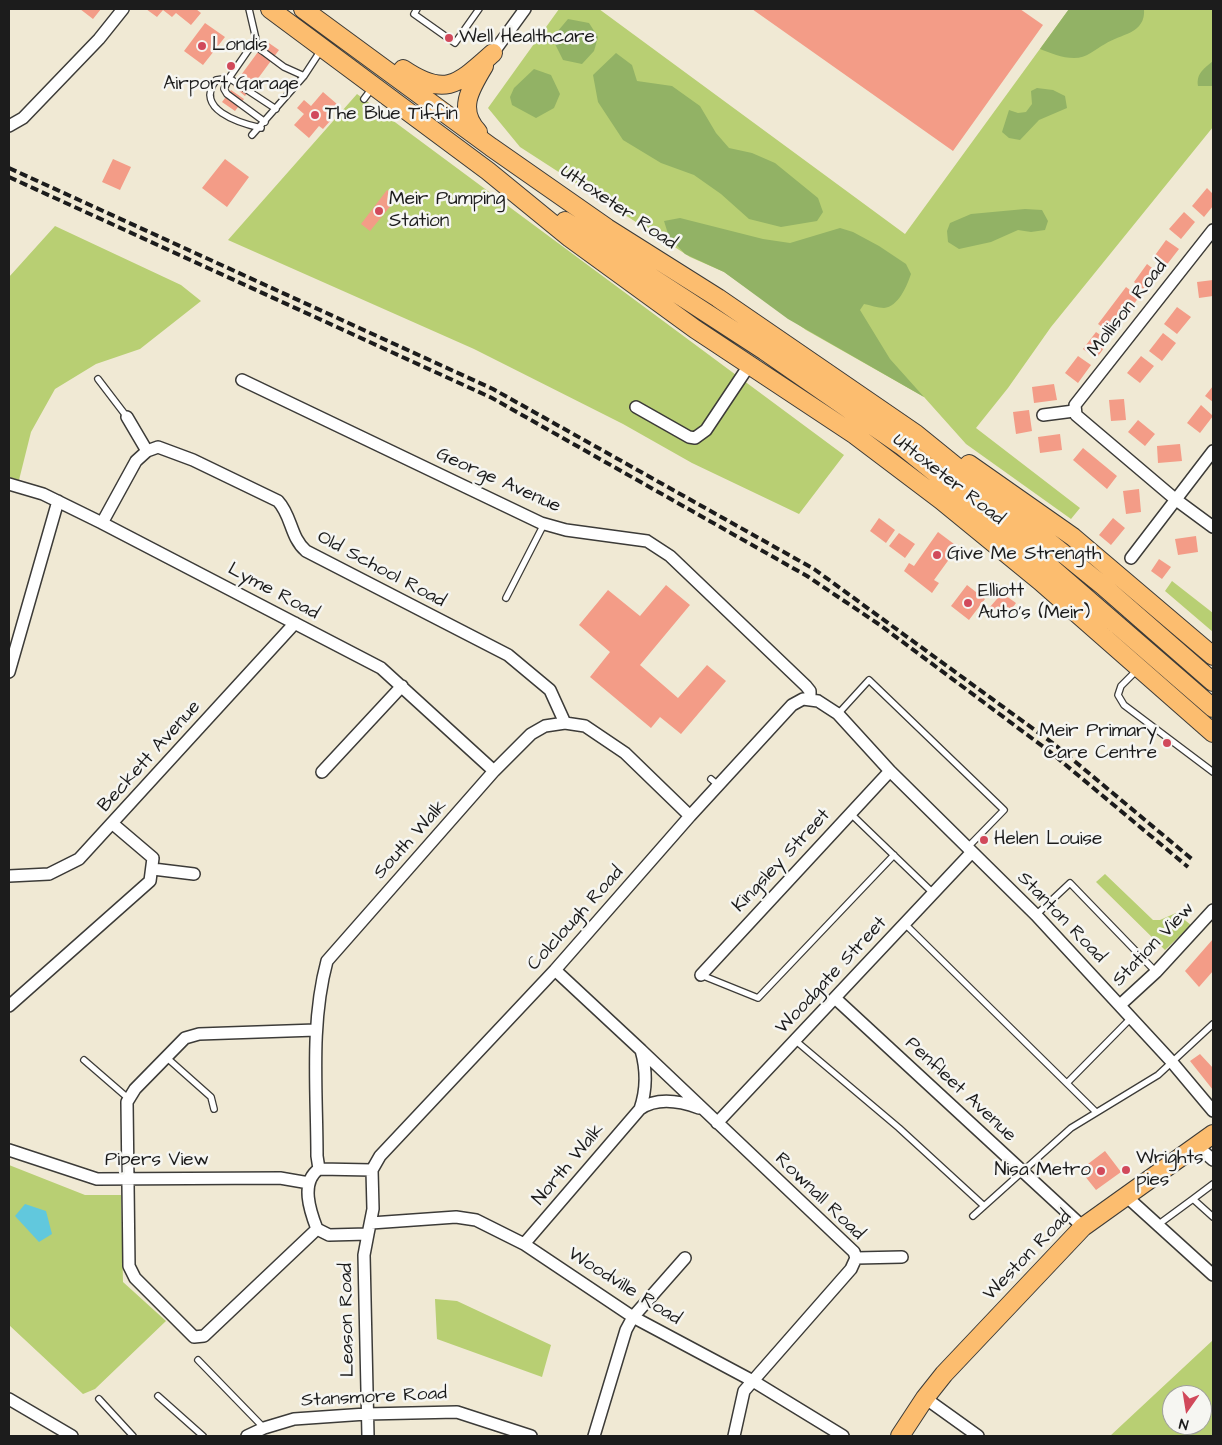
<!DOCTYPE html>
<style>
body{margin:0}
#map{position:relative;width:1222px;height:1445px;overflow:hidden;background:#f0e9d4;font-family:"Architects Daughter",sans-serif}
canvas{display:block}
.frame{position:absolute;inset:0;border:10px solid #1c1c1c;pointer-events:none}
.north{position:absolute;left:1162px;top:1385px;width:50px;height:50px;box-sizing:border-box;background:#f6f6f2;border:1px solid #9f9f9c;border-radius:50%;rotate:193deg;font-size:14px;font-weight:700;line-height:20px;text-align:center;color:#1c1c1c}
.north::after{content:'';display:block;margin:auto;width:18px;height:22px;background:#d1495b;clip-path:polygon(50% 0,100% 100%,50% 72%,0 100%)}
</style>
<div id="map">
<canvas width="1222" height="1445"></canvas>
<div class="frame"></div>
<div class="north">N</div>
</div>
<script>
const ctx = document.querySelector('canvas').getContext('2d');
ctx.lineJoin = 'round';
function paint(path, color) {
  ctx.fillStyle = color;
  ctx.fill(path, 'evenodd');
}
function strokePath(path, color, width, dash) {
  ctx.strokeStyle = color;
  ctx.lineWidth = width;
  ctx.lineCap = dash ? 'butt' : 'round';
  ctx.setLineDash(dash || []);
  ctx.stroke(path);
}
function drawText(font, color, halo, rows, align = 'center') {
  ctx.font = font + ' "Architects Daughter",sans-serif';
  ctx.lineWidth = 5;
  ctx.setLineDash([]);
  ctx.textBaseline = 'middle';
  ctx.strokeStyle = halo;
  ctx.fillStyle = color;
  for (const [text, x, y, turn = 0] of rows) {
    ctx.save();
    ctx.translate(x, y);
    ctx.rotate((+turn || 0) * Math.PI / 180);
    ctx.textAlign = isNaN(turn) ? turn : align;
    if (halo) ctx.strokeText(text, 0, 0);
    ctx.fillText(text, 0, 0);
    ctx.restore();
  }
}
const green = new Path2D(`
 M559 9H599L905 234 1069 9H1213V127L1051 327 1008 388 976 428 1080 508 1071 519 966 444 924 397 806 330 724 272 690 257 520 147 488 108Z
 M357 94 844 455 799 514 692 463 623 424 474 349 228 240Z
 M55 226 181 285 201 301 140 349 96 364 55 389 31 432 19 480 9 477V277Z
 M1172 581 1213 613V632L1165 591Z
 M1105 874 1153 920H1160L1176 913 1191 925 1165 950 1096 882Z
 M9 1165 85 1195H121L123 1282 166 1321 95 1389 83 1394 9 1325Z
 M435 1299 457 1301 551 1345 542 1377 437 1339Z
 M1213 1340V1436H1110ZM1172 1395H1202V1425H1172Z`);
const forest = new Path2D(`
 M1069 9H1144C1146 34 1120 34 1105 44 1094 50 1087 58 1074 58 1062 58 1050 53 1040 49Z
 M568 19 589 23 598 37 594 51 582 64 563 60 552 38Z
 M616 53 632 65 637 81 672 86 700 106 716 133 729 148 752 153 775 163 818 198 823 212 817 221 781 227 749 219 721 194 694 175 661 163 623 140 598 102 593 75Z
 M1213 61V86H1198C1196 73 1205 68 1213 61Z
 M534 69 551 75 560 94 554 108 536 118 512 105 510 97 514 88Z
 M1037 88 1053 90 1065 96 1067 108 1039 120 1020 140 1009 138 1002 132 1009 110 1018 113 1026 112 1032 104 1031 91Z
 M1025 209 1042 210 1048 221 1045 230 1031 232 1018 230 991 242 959 249 948 242 947 231 950 223 971 214Z
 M680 218 763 239 790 243 840 228 853 232 879 246 906 264 911 274C907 286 898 307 884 308 878 308 870 305 864 304L860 310 890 359 924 397 788 319 724 272 685 254 669 237 664 221Z`);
const water = new Path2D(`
 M25 1204 46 1211 52 1234 39 1242 15 1216Z`);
const building = new Path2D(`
 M80 9H101L93 19Z
 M146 9H196L201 13 191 25 176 13 172 17 163 10 157 17Z
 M752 9H1020L1043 25 953 151Z
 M205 23 225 37 203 65 184 51Z
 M266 41 279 50 245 96 233 86Z
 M231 90 244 99 235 111 222 102Z
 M323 92 337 104 327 116 331 120 323 129 319 126 309 138 294 125 304 114 297 108 304 100 311 106Z
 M113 159 131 167 120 190 102 182Z
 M225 159 249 177 227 207 202 188Z
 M1207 188 1213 194V206L1204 217 1192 206Z
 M387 190 397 198 370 231 361 224Z
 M1184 212 1195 222 1181 239 1169 229Z
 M1166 240 1179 249 1165 267 1153 258Z
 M1147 264 1160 274 1147 292 1134 282Z
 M1213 280V296L1199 298 1197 282Z
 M1126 287 1139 297 1112 334 1098 324Z
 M1177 307 1191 317 1177 334 1164 324Z
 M1096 332 1109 341 1096 359 1083 349Z
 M1163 333 1176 343 1162 361 1149 351Z
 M1078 356 1091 365 1078 383 1065 373Z
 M1141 356 1154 366 1140 383 1127 373Z
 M1054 384 1057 400 1034 403 1032 387Z
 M1213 386V402L1205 396Z
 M1124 399 1126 420 1111 421 1109 400Z
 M1201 405 1213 416 1200 433 1187 423Z
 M1029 410 1032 431 1016 434 1013 412Z
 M1138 420 1155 434 1145 446 1128 432Z
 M1060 434 1062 450 1040 453 1038 437Z
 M1180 444 1182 461 1158 463 1157 446Z
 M1083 448 1117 476 1107 489 1073 460Z
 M1139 489 1141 512 1126 514 1123 491Z
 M879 518 895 530 886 543 870 531Z
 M1113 518 1125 528 1111 545 1099 535Z
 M938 532 958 547 934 580 939 583 932 593 904 571 909 563 914 566Z
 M899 533 915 544 905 558 889 546Z
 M1196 536 1198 552 1178 555 1175 539Z
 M1159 559 1171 567 1162 579 1151 571Z
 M666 585 690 605 640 665 678 698 707 665 726 681 681 734 660 717 651 728 590 677 610 652 579 625 608 590 640 616Z
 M967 585 985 599 969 620 951 606Z
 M1002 593 1016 603 1005 618 990 607Z
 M1213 939V971L1199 987 1185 971Z
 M1200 1054 1213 1068V1090L1190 1061Z
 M1105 1151 1121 1172 1096 1190 1080 1170Z`);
const service = new Path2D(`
 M249 9 256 39 229 78 276 109
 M417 9 414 14 455 43 479 9
 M253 44 284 67 304 76
 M229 78 216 80C194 109 239 123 261 128
 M229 78 224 89 227 94 265 122
 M364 99 373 87
 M252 135 304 76 321 50
 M98 379 127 417
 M506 598 544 524
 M1138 669 1121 686 1118 695 1124 705 1213 772
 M838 714 869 680 1004 810 967 848
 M711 779 718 785
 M850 813 933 893
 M1036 915 1070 883 1156 972
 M905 924 1096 1112
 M701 975 758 998 894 855
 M796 1041 899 1128 983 1205
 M166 1057 211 1097 214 1109
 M84 1060 129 1099
 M1068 1082 1131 1018
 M1193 1199 1213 1184
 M973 1216 1071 1128 1158 1075 1213 1024
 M1159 1224 1193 1199 1213 1217
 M198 1360 264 1428
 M158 1396 203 1436
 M99 1399 133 1436`);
const minor = new Path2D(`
 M493 53 525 9
 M9 126 23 118 99 39 123 9
 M1213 230 1075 405 1076 415 1175 499 1213 527
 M242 380 541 523 566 530 647 541 670 556 806 686 810 691V699
 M636 407 689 437 695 438 706 430 750 364
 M1043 415 1074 411
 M127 417 147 451
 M9 484 43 494 102 523 381 668 494 771
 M102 523 136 461 147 451 158 447 193 460 278 501C292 516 290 537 306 551L508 655 550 690 565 723
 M1131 558 1213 451
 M9 672 58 501
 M322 772 402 686
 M153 869 194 874
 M9 876 49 874 79 859 295 623
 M555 970 641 1050C647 1071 647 1089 640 1109
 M701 975 890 771
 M836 999 1083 1227
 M1120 1005 1156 972 1213 910
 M9 1006 150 881 153 858 113 824
 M316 1030 199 1034 185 1038 135 1089 127 1102 129 1266 135 1278 194 1337 204 1336 317 1229
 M641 1050 854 1252 856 1258 851 1269 744 1391 734 1436
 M717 1123 972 852
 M1197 1146 1213 1160
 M9 1150 97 1179 280 1178 309 1183
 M319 1169 317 1156C317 1091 310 1024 327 961L494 771 531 734 545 726 565 723 585 726 625 753 690 816
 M319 1169 372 1170 373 1209 368 1234 329 1235 317 1229C310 1211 300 1182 319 1169Z
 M372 1170 380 1156 555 970 690 816 792 705 803 699 818 701 838 714 890 771 1036 915 1171 1061 1213 1111
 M1127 1197 1213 1275
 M371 1223 456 1217 476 1220 524 1244 633 1317 753 1381 843 1436
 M524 1244 640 1109C657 1097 680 1101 699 1108
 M856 1258 902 1257
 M925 1398 978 1436
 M9 1399 72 1436
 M247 1436 264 1428 294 1419 366 1414 457 1412 531 1436
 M368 1436 364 1255 368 1234
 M594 1436 626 1330 633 1317 685 1258`);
const trunk = new Path2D(`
 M270 9 488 171 570 238 695 329 855 435 941 500 1040 581 1213 733
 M303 9 491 147 607 228 718 298 916 434 1102 585 1213 682
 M403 69C446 98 458 84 493 53
 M478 132C457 110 470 89 484 66
 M565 221 765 351 902 446 1039 557 1213 708
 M969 464 1073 537 1213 656
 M900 1436 925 1398 944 1374 1083 1227 1213 1134`);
const rail = new Path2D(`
 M9 168 493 389 814 569 1054 744 1193 860
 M9 177 492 398 807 576 880 625 1049 751 1188 867`);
const markers = [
 [449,38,5,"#d1495b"],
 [202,46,5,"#d1495b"],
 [231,66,5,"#d1495b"],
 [315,115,5,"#d1495b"],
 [379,211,5,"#d1495b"],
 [937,555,5,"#d1495b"],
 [968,603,5,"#d1495b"],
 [1167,743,5,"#d1495b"],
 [984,840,5,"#d1495b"],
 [1126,1170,5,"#d1495b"],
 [1101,1171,5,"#d1495b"]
];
const poiNames = [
 ["Well Healthcare",459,38],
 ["Londis",212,46],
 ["Airport Garage",231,85,"center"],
 ["The Blue Tiffin",325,115],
 ["Meir Pumping",389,200],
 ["Station",389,222],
 ["Give Me Strength",947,555],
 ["Elliott",978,592],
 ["Auto's (Meir)",978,614],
 ["Meir Primary",1157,732,"right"],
 ["Care Centre",1157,754,"right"],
 ["Helen Louise",994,840],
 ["Wrights",1136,1159],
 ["pies",1136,1181],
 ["Nisa Metro",1091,1171,"right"]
];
const streetNames = [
 ["Uttoxeter Road",618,208,34],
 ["Mollison Road",1128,309,-52],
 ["Uttoxeter Road",948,480,38],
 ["George Avenue",498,481,24],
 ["Old School Road",381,570,28],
 ["Lyme Road",273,592,28],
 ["Beckett Avenue",150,757,-48],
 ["South Walk",411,840,-48],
 ["Kingsley Street",782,861,-47],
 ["Stanton Road",1061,918,46],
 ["Colclough Road",576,919,-48],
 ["Station View",1154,945,-46],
 ["Woodgate Street",832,976,-47],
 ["Penfleet Avenue",960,1090,43],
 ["Pipers View",157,1161],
 ["North Walk",569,1165,-50],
 ["Rownall Road",819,1197,44],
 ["Weston Road",1028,1256,-46],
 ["Woodville Road",624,1287,32],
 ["Leason Road",348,1320,-91],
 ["Stansmore Road",374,1398,-3]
];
paint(green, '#b8cf73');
paint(forest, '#92b265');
paint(water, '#61c8dd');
paint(building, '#f39c87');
strokePath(service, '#3c3b38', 8);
strokePath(minor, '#3c3b38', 14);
strokePath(trunk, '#3c3b38', 20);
strokePath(service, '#fff', 5.5);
strokePath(minor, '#fff', 11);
strokePath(trunk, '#fcbd6f', 18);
strokePath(rail, '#1c1c1c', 4, [8, 4]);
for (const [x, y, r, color] of markers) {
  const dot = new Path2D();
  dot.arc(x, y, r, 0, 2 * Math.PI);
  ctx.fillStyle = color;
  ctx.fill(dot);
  strokePath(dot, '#f6f6f2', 2);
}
drawText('19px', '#1c1c1c', '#f6f6f2', poiNames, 'left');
drawText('19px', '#1c1c1c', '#f6f6f2', streetNames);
</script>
